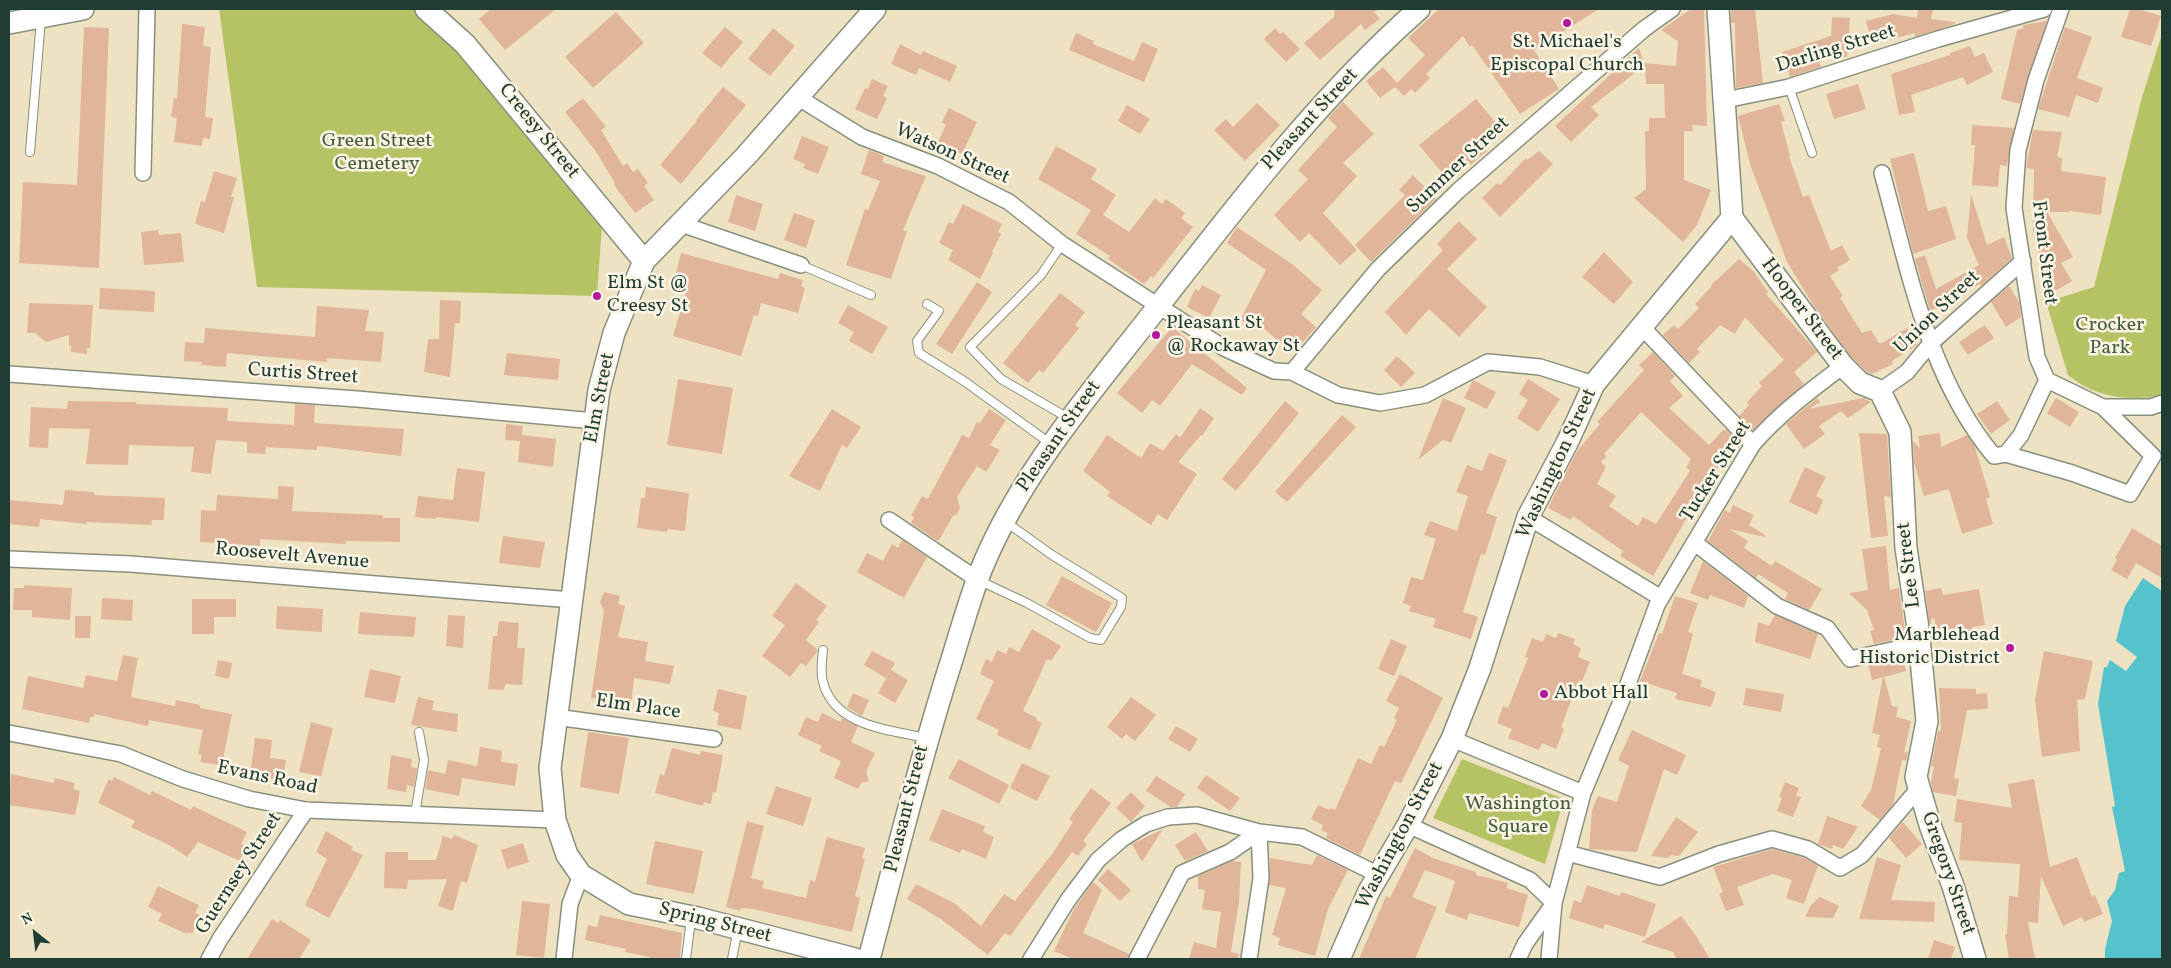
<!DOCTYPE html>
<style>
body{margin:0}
#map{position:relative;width:2171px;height:968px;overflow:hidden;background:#efe2c3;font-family:Vollkorn,serif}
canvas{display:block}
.frame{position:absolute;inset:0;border:10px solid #1f3d34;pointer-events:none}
.north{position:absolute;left:10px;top:908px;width:50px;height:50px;-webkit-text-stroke:4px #fcf5e5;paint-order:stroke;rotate:331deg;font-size:14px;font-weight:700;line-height:20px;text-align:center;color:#1f3d34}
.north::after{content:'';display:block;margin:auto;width:18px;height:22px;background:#1f3d34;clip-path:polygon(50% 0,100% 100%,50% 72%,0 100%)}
</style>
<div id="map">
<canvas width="2171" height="968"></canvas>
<div class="frame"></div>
<div class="north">N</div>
</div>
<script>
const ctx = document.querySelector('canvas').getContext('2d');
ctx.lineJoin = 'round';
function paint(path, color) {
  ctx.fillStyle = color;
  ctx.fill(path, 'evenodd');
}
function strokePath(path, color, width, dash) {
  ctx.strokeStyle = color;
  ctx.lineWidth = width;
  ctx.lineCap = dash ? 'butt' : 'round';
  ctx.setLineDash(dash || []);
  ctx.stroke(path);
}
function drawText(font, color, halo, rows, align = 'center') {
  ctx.font = font + ' Vollkorn,serif';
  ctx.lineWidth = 5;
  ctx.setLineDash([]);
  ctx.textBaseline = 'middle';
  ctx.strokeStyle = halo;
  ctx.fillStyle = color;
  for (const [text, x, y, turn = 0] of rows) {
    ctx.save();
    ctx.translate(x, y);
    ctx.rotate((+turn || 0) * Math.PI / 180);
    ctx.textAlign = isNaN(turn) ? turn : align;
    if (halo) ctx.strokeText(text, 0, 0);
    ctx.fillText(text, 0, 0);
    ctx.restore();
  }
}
const green = new Path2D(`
 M219 9H425L603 210 597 296 257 287Z
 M2162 34V400C2154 396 2143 398 2135 398 2110 398 2087 391 2068 375L2046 302 2094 287 2142 97Z
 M1462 759 1564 799 1545 864 1433 818Z`);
const water = new Path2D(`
 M2143 578 2162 591V959H2105V949L2112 921 2107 901 2115 890 2119 873 2125 871 2112 807 2115 806 2098 704 2104 667H2107L2110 660 2126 671 2137 657 2116 641 2125 606Z`);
const building = new Path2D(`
 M491 9H556L505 50 479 19Z
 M1335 9H1378L1374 12 1380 19 1365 30 1361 24 1320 60 1304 43 1334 17Z
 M1439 9H1599L1534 50 1559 89 1520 114 1472 45 1470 47 1463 36 1426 74 1430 78 1415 93 1411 89 1404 96 1395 87 1380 98 1366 81 1383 67 1397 83 1425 55 1408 38Z
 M1691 9H1704L1707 126 1692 125 1693 131H1684V180L1711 190 1697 225 1683 242 1634 198 1646 189 1645 131H1649V118H1665L1664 84H1646L1645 63 1676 66 1678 41 1661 30Z
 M1731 9H1755L1763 83 1736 88 1735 23H1731Z
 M1918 9H1933L1931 19 1955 22V24L1915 37V33L1872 44 1866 21 1893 14 1917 18Z
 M2130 9H2138L2161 16 2151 46 2121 37Z
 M616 12 644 43 593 88 565 57Z
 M1832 17 1850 18 1847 57 1817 55 1821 67 1790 77 1782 52 1831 36Z
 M2047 21 2020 104 2001 99 2017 30 2024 28 2023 25Z
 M182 24 205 27 203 46 211 47 205 117 213 118 210 139 203 138 202 146 174 142 177 118 171 117 174 98 177 99Z
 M84 27 109 28 99 268 19 263 23 182 77 185Z
 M725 27 743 42 721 68 702 53Z
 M2065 27 2092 37 2077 78 2103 88 2098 103 2076 95 2069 117 2038 109Z
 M773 28 795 46 770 76 748 59Z
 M1275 28 1280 34 1283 32 1300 49 1286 62 1264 39Z
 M1076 33 1094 41 1093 44 1134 61 1142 42 1158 49 1144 82 1069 50Z
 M900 44 921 55 923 51 957 66 950 82 919 68 916 75 891 64Z
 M1970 46 1975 57 1984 53 1993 72 1967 85 1963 77 1911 95 1915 112 1899 115 1891 74 1950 55V53Z
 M1639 48 1645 65 1591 107 1599 115 1571 142 1555 126Z
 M872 79 888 86 883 96 887 98 877 119 855 109 865 88 868 89Z
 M1858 84 1866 109 1834 119 1826 94Z
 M723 87 746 105 681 184 660 165 697 121 696 120Z
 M583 98 606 127 601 130 623 166 627 163 633 172 638 169 648 183 644 186 654 200 635 213 614 185 615 183 595 150 565 112Z
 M1476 99 1502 130 1483 147 1487 151 1470 165 1463 157 1444 175 1419 145Z
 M1343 102 1374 134 1343 163 1357 176 1323 213 1357 250 1340 265 1309 233 1300 242 1274 215 1308 179 1298 170 1337 127 1328 118Z
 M1257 103 1280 125 1245 161 1214 130 1226 119 1233 127Z
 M1779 104 1785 121 1781 122 1790 156 1789 157 1803 197 1809 195 1831 251 1842 245 1850 260 1837 268 1839 270 1830 276 1843 296 1840 298 1862 333 1871 330 1879 343H1882L1907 328 1917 345 1892 361 1893 364 1872 374 1867 372 1852 358 1814 306 1787 262 1751 167 1738 116Z
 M1127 105 1150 119 1140 134 1118 121Z
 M949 108 977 122 962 154 938 142 946 125 942 122Z
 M1972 125 2014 128 2007 166 2000 165 1998 187 1972 185 1975 145H1971Z
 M2033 130 2062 132 2057 157 2062 158 2061 171 2106 177 2101 215 2069 211V212H2047L2073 257 2061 263 2072 281 2049 295 2033 231 2034 169 2026 168Z
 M802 136 829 147 818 174 803 168 805 164 793 159Z
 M1056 146 1097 169 1091 179 1116 195 1103 215 1129 232 1155 198 1162 204 1166 199 1185 213 1181 218 1193 227 1153 278 1151 276 1144 284 1108 259 1110 256 1076 234 1091 210 1038 179Z
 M869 150 884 156 882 162 926 176 903 230 907 231 891 279 846 265 865 209 868 210 880 181 861 174Z
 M1539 151 1553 164 1500 217 1482 198 1497 183 1500 185 1526 158 1527 160Z
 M1914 153 1928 211 1946 206 1956 239 1913 254 1890 159Z
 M214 171 237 178 231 197H234L224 233 195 224 201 201 205 202Z
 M1413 175 1436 199 1371 262 1355 245 1405 195 1399 190Z
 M1971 194 1987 245 2004 237 2012 258 1981 286 1980 284 1930 311 1915 259 1925 255 1936 289 1979 265 1967 238Z
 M736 195 763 204 755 231 728 222Z
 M963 204 1002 224 998 232 1001 234 992 252 993 253 980 279 948 260 953 250 939 243 949 222 953 224Z
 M794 213 815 220 806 248 784 240Z
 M1459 221 1477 239 1447 269 1487 307 1459 337 1429 309 1406 335 1385 312 1443 250 1437 244Z
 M1237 227 1292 264 1322 290 1301 314 1316 327 1298 348 1295 345 1290 351 1260 325 1258 329 1240 320 1266 270 1227 243Z
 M158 230 159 235 181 233 184 262 144 265 141 232Z
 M1604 252 1633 282 1614 304 1582 277Z
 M681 253 778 279 780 273 803 280 801 286 805 288 798 313 761 303 758 316 754 315 741 356 673 336 688 285 674 281Z
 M1739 259 1753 271 1768 292 1766 294 1817 352 1794 372 1804 384 1753 430 1739 416 1749 405 1747 402 1762 386 1759 383 1784 360 1745 317 1735 334 1720 325 1697 349 1700 352 1689 363 1663 335 1674 325 1678 329 1699 308 1695 304 1712 286 1711 285Z
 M977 282 992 292 952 354 936 344Z
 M1202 285 1221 295 1209 318 1187 307 1195 289 1199 291Z
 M2009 286 2019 302 2021 317 2006 327 1991 302Z
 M100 288 155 291 154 312 99 309Z
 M1060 293 1085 312 1075 325 1079 328 1043 373 1039 370 1028 383 1003 363Z
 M440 300 461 301 460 323H455L450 377 424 372 428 339H439Z
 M29 303 93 305 90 348H87V354L71 352V346H69V335L46 342 35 333H27Z
 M848 305 888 327 872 354 849 341 854 332 838 323Z
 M317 306 369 310 365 331 384 332 381 362 327 358V362L227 353 226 367 201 365 202 362 184 361 185 342 204 343 205 328 315 337Z
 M1985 325 1994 338 1968 355 1959 342Z
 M1172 327 1247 388 1242 395 1192 364 1160 406 1152 400 1142 413 1117 393Z
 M1653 352 1675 376 1670 381 1683 396 1669 408 1709 445 1723 430H1727L1741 445 1729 459 1726 456 1699 497 1653 576 1620 556 1623 551 1573 516 1571 520 1548 508 1577 451 1600 424 1597 422 1644 370 1639 365ZM1641 412 1691 459 1686 468 1690 470 1688 474 1656 524 1643 517 1638 526 1609 506 1616 496 1597 484 1606 467 1601 462 1607 456 1604 454Z
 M507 353 560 359 558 380 504 375Z
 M1397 356 1415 373 1401 387 1384 370Z
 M678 379 733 388 722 454 667 445Z
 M1528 379 1560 399 1538 432 1517 418 1528 400 1519 394Z
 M1473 380 1496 392 1487 409 1464 398Z
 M1443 398 1466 408 1451 443 1443 440 1418 460Z
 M1817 398 1820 402 1809 409 1863 398 1871 402 1848 418 1841 411 1819 426 1825 434 1804 449 1786 424Z
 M2056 398 2079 412 2070 427 2047 413Z
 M68 401 136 402V404L228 408 227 421 294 425 295 404 315 405 314 423 404 429 401 456 317 446V450L266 447 265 454 247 453V442L216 440 211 474 191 472 194 447 129 445 128 465 86 464 90 429 49 428 48 448 29 447 31 407 67 409Z
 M1285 401 1299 413 1236 491 1222 479Z
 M1997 401 2010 420 1991 434 1977 414Z
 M1200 408 1214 418 1202 436 1201 435 1178 462 1197 474 1167 520 1158 514 1151 525 1107 496 1110 492 1083 471 1107 435 1141 458 1150 443 1163 451 1176 434 1180 438Z
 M832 409 861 427 847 448 842 445 820 491 789 476Z
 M989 409 1006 420 990 445 1000 450 986 472 977 466 957 497 960 508 957 514 953 516 939 540H936L911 523 914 517 911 516 922 496 928 499 962 435 969 438 977 422 980 423Z
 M1342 415 1356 427 1287 502 1275 492Z
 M506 424 523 426 522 435 556 439 553 467 518 462 520 441 505 440Z
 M1859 433 1887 434 1891 497 1884 496 1888 536 1871 538Z
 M1940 433 1941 447 1967 435 1974 444 1990 497 1986 499 1993 524 1962 534 1949 489 1924 496 1914 463 1913 441 1920 448 1918 436Z
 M1489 453 1507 460 1486 513 1497 517 1485 555 1481 554 1463 612 1478 617 1471 639 1433 627 1436 619 1409 611 1411 606 1403 603 1411 577 1423 580 1436 539 1424 535 1430 521 1457 531 1468 496 1456 492 1467 465 1482 471Z
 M1805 467 1826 477 1816 496 1823 500 1817 515 1789 502Z
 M457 468 485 472 479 522 436 517V519L415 517 418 496 453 500Z
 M278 486 294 487 292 511 383 515V518H400V542L346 541V544L260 539V546L200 542 201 510 216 511 217 495 278 499Z
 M646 487 689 493 685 531 668 529 667 532 637 528 641 498H645Z
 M65 490 94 492V495L165 498 164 520H152L151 525 87 522V524L40 519 39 527 9 524V500L63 505Z
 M1733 505 1754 515 1749 525 1765 535V537L1729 529 1748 541 1744 548 1772 566 1775 561 1822 589 1809 610 1785 599 1788 593 1758 574 1756 578 1708 541 1725 510 1730 513Z
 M2132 528 2162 546V578L2136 563 2127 579 2111 570 2117 560 2115 558Z
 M503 536 545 542 540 568 499 563Z
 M902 540 927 557 904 598 857 572 867 553 883 561 892 544 898 548Z
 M1886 546 1890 590 1899 588 1906 637 1874 644 1870 631 1874 630 1867 610 1849 593 1868 590 1862 549Z
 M1703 561 1748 596 1744 608 1710 595 1708 600 1690 593Z
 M1062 576 1112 603 1096 632 1046 605Z
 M796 583 827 606 816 620 819 622 806 640 817 649V652L806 666 801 663 790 677 762 656 785 625 772 616Z
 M24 585 72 588 70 620 32 617V610H13L14 588H24Z
 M1941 588 1943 595 1979 589 1985 625 1972 627 1973 638 1936 643 1935 619 1932 618 1930 626 1925 591Z
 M604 592 620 596 618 604 625 606 618 637 648 642 645 661 674 666 670 684 634 678 631 704 591 698 604 611 600 602Z
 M1675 596 1698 603 1688 632 1693 634 1682 674 1702 680 1700 686 1716 692 1711 707 1675 699 1677 693 1640 681 1659 633 1662 634Z
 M102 598 133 600 132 621 101 619Z
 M192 599H236V617H214V634H192Z
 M277 606 323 609 322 632 276 629Z
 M360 612 416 617 414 637 358 634Z
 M448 615 465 616 463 648 446 646Z
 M1775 615 1818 634 1810 659 1755 642 1758 622 1769 626Z
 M75 616H91L90 638H75Z
 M499 621 519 623 517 648H525L522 685 505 684 504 690 488 689 493 636H497Z
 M1032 629 1061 646 1051 661 1047 659 1023 711 1037 718 1036 720 1042 723 1030 750 997 735 999 730 976 719 994 681 980 674 986 659 992 662 997 650 1006 654 1009 647 1019 652Z
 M1558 633 1575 639 1573 644 1581 648 1578 657 1590 662 1582 681 1579 680 1561 727 1564 729 1556 749 1542 743 1539 750 1508 738 1512 729 1497 723 1503 706 1508 708 1528 658 1525 657 1532 638 1543 642 1546 634 1556 638Z
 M1391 639 1407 646 1394 676 1378 669Z
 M872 651 895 663 886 678 864 665Z
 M2044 651 2093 661 2085 699 2077 700 2080 751 2042 757 2035 700Z
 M123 655 138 658 131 697 175 706 176 700 200 705V708L232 714 223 759H220L219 765 200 762 202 755 198 754 203 730 149 720 148 726 94 714V717H90L89 723 22 709 28 676 83 688 86 675 117 681Z
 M1902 657 1906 671 1884 677 1892 706 1898 707 1896 717 1911 721 1904 753 1908 751 1906 761 1902 760 1893 805 1880 820 1861 806 1871 790 1881 748 1877 747 1880 735 1872 733 1883 677 1872 680 1868 665Z
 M218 660 232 663 229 679 215 676Z
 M370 669 401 676 395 703 364 697Z
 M891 670 908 680 895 703 878 693Z
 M1400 674 1443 698 1401 783 1395 781 1360 855 1326 838 1328 833 1321 830 1323 825 1311 819 1318 805 1330 810 1331 808 1335 810 1358 758 1371 764 1380 745 1384 747 1397 720 1394 718 1399 708 1386 701Z
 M1746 688 1784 694 1781 712 1743 705Z
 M1939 688 1976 689V694L1987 693 1988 709 1967 710 1954 778 1959 779 1956 796 1933 792 1931 782 1934 767 1931 766 1938 732 1941 730Z
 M718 689 747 696 741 730 717 725 719 713 713 711Z
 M853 693 869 700 862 716 847 707Z
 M418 697 434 701 432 710 458 714 457 732 411 725Z
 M1131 697 1156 715 1135 741 1126 734 1122 739 1107 727Z
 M822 713 841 722 842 718 858 726 851 742 875 753 866 772 869 781 861 783 858 789 834 778 841 761 819 751 822 746 798 735 806 717 818 722Z
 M311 722 333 728 321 776 299 772Z
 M1176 726 1198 739 1190 752 1168 739Z
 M1632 730 1686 755 1677 775 1664 769 1637 852 1589 849 1592 810 1598 796 1617 802 1629 766 1618 760Z
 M588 732 629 738 619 794 580 787Z
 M255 738 272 740 270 758 286 760 283 780 250 776Z
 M480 747 502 751 501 762 518 764 515 786 462 778 459 796 425 789 428 770 445 774 448 760 477 766Z
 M672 748 700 755 701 751 723 755 716 793 713 792 711 804 704 802 703 806 655 793 660 774 664 776Z
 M391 755 412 759 411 767 417 768 414 787 407 785 406 792 387 789Z
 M959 759 1009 785 999 804 948 778Z
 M1022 763 1050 776 1037 801 1010 788Z
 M11 774 54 783 55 778 75 783 73 789 80 791 75 815 9 805Z
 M1206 775 1240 798 1230 811 1197 788Z
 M1156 776 1185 794 1177 807H1171L1146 791Z
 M114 777 150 795 152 791 191 810 193 806 247 832 241 844 246 847 240 861 198 842 187 857 171 846 131 827 135 821 98 803 109 779 112 781Z
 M2034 779 2050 867 2077 857 2092 897 2095 895 2103 914 2084 922 2082 917 2063 926 2041 876 2038 923 2028 922 2035 959H2009L2005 934H2007L2009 896 2018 897 2020 864 1959 860 1962 823 1954 822 1957 799 2012 808 2008 784Z
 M1785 782 1799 788 1796 796 1801 797 1793 817 1777 811 1782 798 1779 797Z
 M776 786 812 798 803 826 766 814Z
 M1091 788 1111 803 1083 841 1087 844 1078 856 1072 852 1010 936 1005 933 988 955 941 919 907 899 916 884 954 903 981 926 1004 894 1015 901 1052 854 1073 822 1069 819Z
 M1131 792 1145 806 1131 822 1116 808Z
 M942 809 985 826 983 832 994 837 986 859 962 849 960 853 929 840Z
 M1827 816 1858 827 1843 849 1833 845 1832 849 1818 844Z
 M1676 817 1698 832 1679 856 1671 855 1668 858 1651 856Z
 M747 821 764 826 751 878 764 881 762 888 806 898 810 880 815 882 827 837 865 848 862 858 865 859 855 896 860 898 852 932 753 909 741 908 740 911 726 907Z
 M1903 822 1922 844 1906 858 1889 838Z
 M1163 829 1142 862 1132 844Z
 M326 831 353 847 351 850 363 855 329 918 305 905 327 859 316 852Z
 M1196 832 1208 851 1185 861 1175 845Z
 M454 835 478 845 467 883 461 881 453 911 438 906 447 879 408 880 407 889 384 888 385 852H408V860H436L443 836 452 839Z
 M655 841 703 851 694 894 646 884Z
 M523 843 529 862 507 869 501 850Z
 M1415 848 1433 858 1476 872V875L1508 883 1506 888 1528 895 1519 927 1469 913 1467 920 1445 912 1455 881 1425 870 1412 897 1437 907 1415 959H1359L1386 896 1390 898Z
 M1772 849 1805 858 1818 866 1804 904 1786 898 1792 880 1773 874 1737 887 1744 905 1726 911 1719 894 1723 892 1713 867Z
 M1317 855 1348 870 1328 909 1315 956 1278 945 1280 938 1272 935 1286 888 1269 885 1270 858 1312 865Z
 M1877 857 1901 865 1891 900 1935 902 1934 922 1859 919Z
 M1232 861 1241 862 1239 902 1231 952 1239 954 1238 959H1189L1194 942 1216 948 1221 912 1202 909 1205 890 1198 889V876Z
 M1108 869 1131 890 1120 901 1098 880Z
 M1093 882 1102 890 1083 933 1129 954 1128 959H1073L1054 951 1074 909Z
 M1587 885 1620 896 1621 892 1656 904 1645 937 1605 924 1603 929 1569 918 1574 900 1581 903Z
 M158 886 199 905 195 913 200 915 192 934 188 932 187 934 158 921 162 914 148 907Z
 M1820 897 1839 906 1833 918 1805 917 1811 905Z
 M522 901 550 904 544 958 516 955Z
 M600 915 682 933 680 959H650V957L625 952 626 949 585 940 588 925 597 927Z
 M1681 916 1696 936 1710 959H1677L1673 952 1641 942Z
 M272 919 278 923 280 920 311 940 299 959H247Z
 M1934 940 1955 947 1951 959H1928Z`);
const lane = new Path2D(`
 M1789 87 1812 153
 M30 152 41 19
 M1062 244 1041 275 970 347 1001 379 1070 419
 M801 265 871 295
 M927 304 939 311 917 341 919 353 964 381 1051 444
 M978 580 1027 603 1090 638 1101 640 1121 607 1122 598 1052 555 1006 522
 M823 650C822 660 820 673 823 682 834 726 889 730 927 738
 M415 814 424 760 419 732
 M686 959 691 919
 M732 959 738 929`);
const street = new Path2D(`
 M799 98 862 137 938 166 1009 202 1062 244 1224 348 1274 371 1292 372 1338 395 1380 403 1425 395 1488 362 1540 367 1594 384
 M1725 100 1789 87 1938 39 2044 9
 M143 173 147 9
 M1882 173C1909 270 1928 377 1994 456L2006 454 2021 435 2047 380 2037 357 2014 208 2018 150 2036 80 2061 9
 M678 223 801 265
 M1642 327 1753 444
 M1292 372 1378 269 1458 191 1644 29 1672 9
 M9 374 357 399 595 421
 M1880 391 1907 372 1931 343 2023 261
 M2103 407H2151L2162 403
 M2006 454 2072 473 2130 494 2153 456 2103 407 2047 380
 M1528 517 1661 598
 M889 520 978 580
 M1695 543 1777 606 1827 628 1850 659 1920 644
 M9 559 131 564 572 600
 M556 717 714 739
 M9 733 121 754 183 779 249 799 306 810 555 820
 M1452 739 1583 793
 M1408 825 1530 880 1554 903 1525 944 1518 959
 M1567 853 1660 877 1719 854 1772 839 1808 849 1840 868 1862 855 1919 788
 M209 959 220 939 306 810
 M564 959 570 904 581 875
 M1031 959 1068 900 1098 860 1122 839 1146 824 1168 817 1197 815 1259 832 1302 837 1379 875
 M1137 959 1182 873 1230 852 1259 832
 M1249 959 1261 878 1259 832
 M1549 959 1554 903 1583 793 1625 692 1657 605 1753 444C1779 414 1811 390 1843 366`);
const secondary = new Path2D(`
 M426 9 465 44 644 261
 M9 23 83 9
 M1732 218 1843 366 1860 383 1880 391 1900 432 1906 548 1918 628 1927 721 1916 777 1931 828 1953 886 1975 959
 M855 959 698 918 629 904 581 875 567 855 555 820 550 768 599 390 614 333 644 261 746 156 875 9
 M869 959C896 858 921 756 953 656 962 627 970 598 981 570 1020 474 1090 394 1153 313 1236 207 1317 99 1419 9
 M1339 959 1369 891 1408 825 1452 739 1480 668 1528 517 1567 443 1594 384 1732 218 1718 9`);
const markers = [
 [1567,23,5,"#b5179e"],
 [597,296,5,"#b5179e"],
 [1156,335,5,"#b5179e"],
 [2010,648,5,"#b5179e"],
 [1544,694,5,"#b5179e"]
];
const poiNames = [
 ["St. Michael's",1567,43,"center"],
 ["Episcopal Church",1567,66,"center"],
 ["Elm St @",607,284],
 ["Creesy St",607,307],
 ["Pleasant St",1166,324],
 ["@ Rockaway St",1166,347],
 ["Marblehead",2000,636,"right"],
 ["Historic District",2000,659,"right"],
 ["Abbot Hall",1554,694]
];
const streetNames = [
 ["Darling Street",1836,50,-17],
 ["Pleasant Street",1311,120,-47],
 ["Creesy Street",538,132,51],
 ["Watson Street",952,155,24],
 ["Summer Street",1459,166,-43],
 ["Front Street",2043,253,83],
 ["Hooper Street",1801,310,53],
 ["Union Street",1938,313,-44],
 ["Curtis Street",303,375,4],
 ["Elm Street",601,398,-79],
 ["Pleasant Street",1060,437,-55],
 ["Washington Street",1558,464,-65],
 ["Tucker Street",1717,472,-58],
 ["Roosevelt Avenue",292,557,5],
 ["Lee Street",1910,565,-97],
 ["Elm Place",638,708,8],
 ["Evans Road",267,779,12],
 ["Pleasant Street",908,809,-76],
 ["Washington Street",1401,836,-62],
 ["Guernsey Street",240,874,-57],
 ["Gregory Street",1947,874,71],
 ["Spring Street",715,924,14]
];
const parkNames = [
 ["Green Street",377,142],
 ["Cemetery",377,165],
 ["Crocker",2110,326],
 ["Park",2110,349],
 ["Washington",1518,805],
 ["Square",1518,828]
];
paint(green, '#b6c365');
paint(water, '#55c2cc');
paint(building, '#e0b59a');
strokePath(lane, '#87907c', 10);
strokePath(street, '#87907c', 18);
strokePath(secondary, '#87907c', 24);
strokePath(lane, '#fff', 8);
strokePath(street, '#fff', 15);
strokePath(secondary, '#fff', 21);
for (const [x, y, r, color] of markers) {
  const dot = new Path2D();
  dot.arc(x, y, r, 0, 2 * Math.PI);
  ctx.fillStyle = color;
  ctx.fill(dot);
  strokePath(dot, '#fcf5e5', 2);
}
drawText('20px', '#1f3d34', '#fcf5e5', poiNames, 'left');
drawText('20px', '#1f3d34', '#fcf5e5', streetNames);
drawText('20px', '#455e40', '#fcf5e5', parkNames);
</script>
